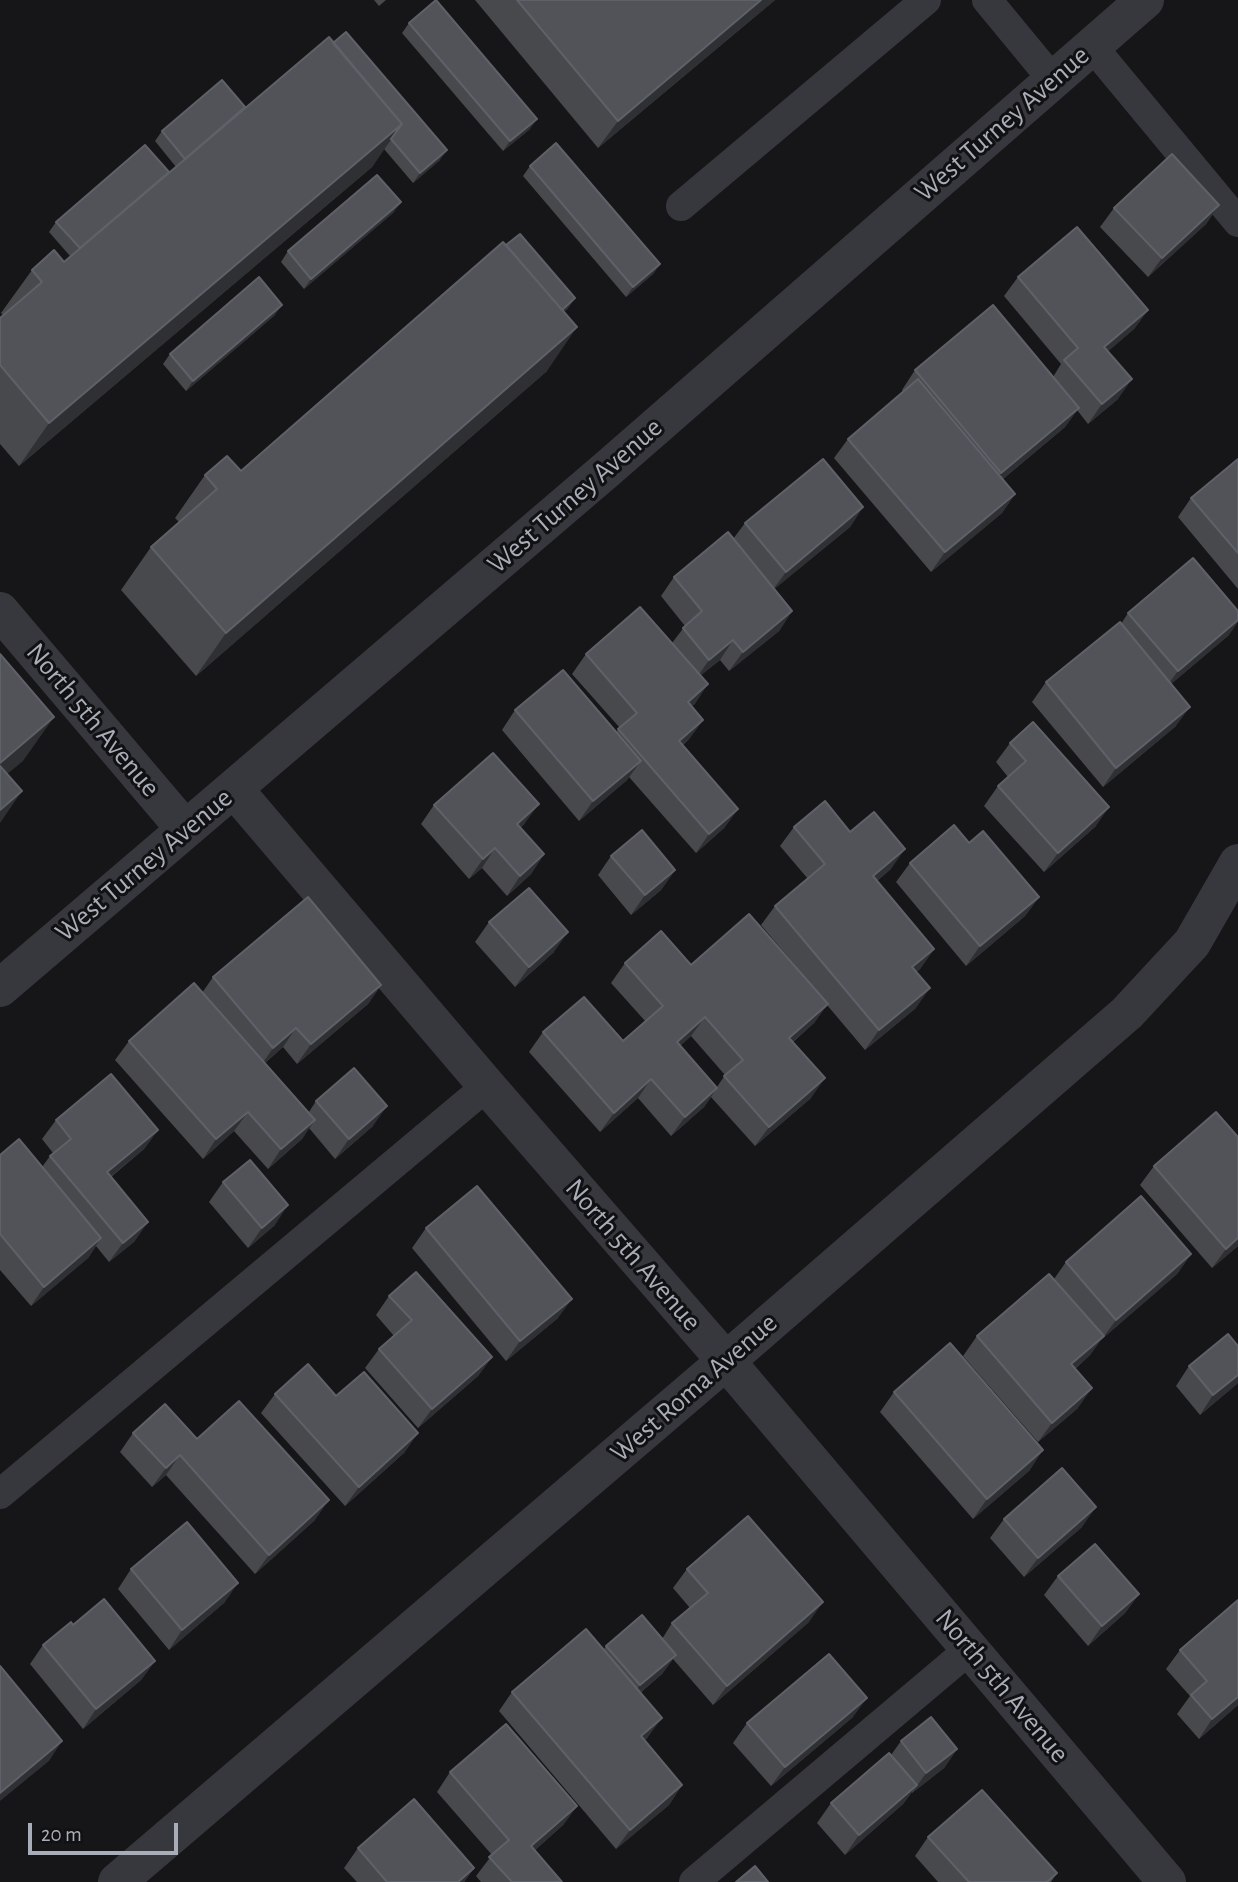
<!DOCTYPE html>
<style>
body{margin:0}
#map{position:relative;width:1238px;height:1882px;overflow:hidden;background:#161618;font-family:"Alegreya Sans",sans-serif}
canvas{display:block}
.scale{position:absolute;left:28px;top:1823px;width:150px;height:32px;box-sizing:border-box;border:4px solid #a8adb8;border-top:0;padding-left:9px;font-size:21px;line-height:24px;white-space:nowrap;color:#a8adb8;-webkit-text-stroke:5px #111113;paint-order:stroke}
</style>
<div id="map">
<canvas width="1238" height="1882"></canvas>
<div class="scale">20 m</div>
</div>
<script>
const ctx = document.querySelector('canvas').getContext('2d');
ctx.lineJoin = 'round';
function strokePath(path, color, width, dash) {
  ctx.strokeStyle = color;
  ctx.lineWidth = width;
  ctx.lineCap = dash ? 'butt' : 'round';
  ctx.setLineDash(dash || []);
  ctx.stroke(path);
}
function paint(path, color) {
  ctx.fillStyle = color;
  ctx.fill(path, 'evenodd');
}
function drawText(font, color, halo, rows, align = 'center') {
  ctx.font = font + ' "Alegreya Sans",sans-serif';
  ctx.lineWidth = 6;
  ctx.setLineDash([]);
  ctx.textBaseline = 'middle';
  ctx.strokeStyle = halo;
  ctx.fillStyle = color;
  for (const [text, x, y, turn = 0] of rows) {
    ctx.save();
    ctx.translate(x, y);
    ctx.rotate((+turn || 0) * Math.PI / 180);
    ctx.textAlign = isNaN(turn) ? turn : align;
    if (halo) ctx.strokeText(text, 0, 0);
    ctx.fillText(text, 0, 0);
    ctx.restore();
  }
}
const lane = new Path2D(`
 M987 0 1053 80
 M1092 46 1238 222
 M681 206 926 0
 M0 1494 487 1086
 M694 1882 970 1649`);
const street = new Path2D(`
 M0 611 185 829
 M234 789 487 1086 726 1361 1167 1882
 M0 988 605 471 1145 0
 M117 1882 726 1361 1127 1013 1192 943 1238 863`);
const wall = new Path2D(`
 M374 0H386L379 6Z
 M475 0H775L598 148Z
 M409 23 530 129 503 151 402 33Z
 M329 37 440 160 413 183 384 149 372 167 19 466 0 444V318L3 315 1 313 32 270 64 262 70 256 49 232 56 222 169 172 176 167 155 141 162 131 244 109Z
 M530 166 660 264 653 274 626 297 523 176Z
 M1219 205 1206 224 1148 277 1100 227 1114 208Z
 M394 212 304 289 281 262 288 251Z
 M506 245 575 298 568 308 564 312 547 371 196 676 121 590 151 547 179 522 175 518 205 475 241 471Z
 M1018 277 1148 310 1134 329 1108 351 1118 399 1088 424 1077 410 1065 427 1003 479 1015 494 1002 513 931 572 834 458 848 439 903 392 902 390 915 370 1053 377 1061 364 1004 296Z
 M275 315 186 391 163 364 170 354Z
 M1238 459V589L1178 517 1191 498Z
 M863 507 850 527 774 589 792 611 779 631 729 671 720 660 701 675 708 684 691 706 703 720 689 739 683 745 738 809 724 828 696 853 629 777 627 780 579 821 502 730 515 710 616 732 620 728 572 674 586 654 672 643 685 626 661 596 674 577 733 539 745 523Z
 M1128 613 1229 635 1171 684 1176 726 1103 787 1032 702 1046 682 1121 624Z
 M1010 743 1096 826 1044 872 984 806 998 786 1008 777 996 762Z
 M434 805 525 823 520 828 544 854 531 874 507 896 482 868 469 879 421 824Z
 M794 827 850 832 891 869 877 881 934 949 920 969 916 972V1008L865 1050 827 1005 814 1023 793 1042 811 1098 755 1146 711 1097 704 1107 671 1136 638 1098 600 1132 529 1052 543 1032 623 1041 646 1022 611 983 625 963 691 965 809 982 761 925 775 906 808 879 780 846ZM691 1036 725 1075 717 1087 680 1046Z
 M611 856 675 870 661 890 631 915 598 875Z
 M910 863 1039 897 1025 916 966 966 896 882Z
 M489 922 554 952 515 987 475 942Z
 M213 977 381 985 368 1004 297 1064 283 1047 265 1063 309 1112 316 1101 373 1126 335 1159 309 1128 302 1139 268 1169 234 1131 203 1159 115 1060 129 1041 202 993Z
 M56 1120 158 1130 144 1149 111 1177 135 1241 109 1262 96 1246 88 1258 31 1306 0 1270V1155L42 1167 50 1156 53 1153 42 1139Z
 M1238 1137V1246L1212 1268 1140 1185 1154 1166Z
 M223 1182 275 1225 248 1248 209 1202Z
 M426 1228 558 1318 506 1361 412 1248Z
 M1191 1254 1177 1274 1102 1339V1338L1090 1355 1075 1369 1078 1408 1038 1442 963 1356 977 1336 1054 1279 1066 1262Z
 M389 1296 492 1357 478 1376 418 1428 365 1368 379 1349 394 1336 376 1315Z
 M1238 1346V1383L1200 1415 1176 1386 1189 1366Z
 M894 1392 1030 1470 973 1519 880 1412Z
 M275 1394 336 1396 405 1452 345 1506 261 1413Z
 M133 1433 315 1520 255 1574 166 1475 152 1487 120 1452Z
 M1004 1519 1082 1527 1024 1577 990 1538Z
 M131 1569 225 1602 169 1650 118 1589Z
 M687 1569 809 1622 713 1705 673 1659 662 1674 640 1693 648 1737 644 1741 682 1785 669 1805 616 1849 499 1711 512 1692 604 1649 606 1646 662 1639 672 1623 690 1608 673 1588Z
 M1058 1576 1139 1594 1125 1613 1088 1646 1044 1595Z
 M73 1625 155 1661 141 1680 83 1729 30 1664 43 1645Z
 M1180 1650 1238 1705 1199 1739 1177 1714 1190 1696 1166 1669Z
 M853 1717 771 1786 733 1743 747 1723Z
 M901 1741 957 1749 944 1768 912 1793V1792L903 1804 845 1855 817 1823 831 1803 891 1755Z
 M450 1772 577 1806 563 1825 534 1851 562 1882H481L476 1876 492 1855 437 1792Z
 M928 1837 1057 1873 1051 1882H938L915 1856Z
 M358 1848 474 1868 464 1882H357L344 1868Z`);
const shadedWall = new Path2D(`
 M761 0H775L598 148 618 121Z
 M537 119 530 129 503 151 510 141Z
 M402 124 372 167 19 466 49 423Z
 M447 150 440 160 413 183 420 173Z
 M401 202 394 212 304 289 311 279Z
 M1219 205 1206 224 1148 277 1162 258Z
 M660 264 653 274 626 297 633 287Z
 M575 298 568 308 541 332 548 322Z
 M282 305 275 315 186 391 193 381Z
 M1148 310 1134 329 1091 366 1104 347Z
 M577 327 547 371 196 676 226 633Z
 M1132 379 1118 399 1088 424 1102 404Z
 M1079 408 1065 427 987 492 1001 473Z
 M1015 494 1002 513 931 572 945 552Z
 M863 507 850 527 772 591 786 572Z
 M792 611 779 631 729 671 743 652Z
 M1238 620V622L1229 635 1164 690 1178 671Z
 M733 640 720 660 695 680 709 660Z
 M708 684 695 704 674 721 688 702Z
 M1190 707 1176 726 1103 787 1116 768Z
 M54 717 23 761 0 780V763Z
 M703 720 689 739 665 760 679 741Z
 M641 761 627 780 579 821 593 801Z
 M22 791 0 823V810Z
 M539 804 525 823 503 844 517 824Z
 M1109 807 1096 826 1044 872 1058 853Z
 M738 809 724 828 696 853 709 834Z
 M495 848 482 868 469 879 483 859Z
 M905 849 891 869 860 895 873 876Z
 M544 854 531 874 507 896 520 876Z
 M675 870 661 890 631 915 645 895Z
 M1039 897 1025 916 966 966 980 946Z
 M568 932 554 952 515 987 529 967Z
 M934 949 920 969 899 986 912 967Z
 M381 985 368 1004 297 1064 311 1044Z
 M930 988 916 1008 865 1050 879 1030Z
 M828 1004 814 1023 775 1057 789 1038Z
 M705 1017 691 1036 663 1062 677 1042Z
 M296 1028 283 1047 260 1067 273 1048Z
 M825 1078 811 1098 755 1146 769 1127Z
 M651 1079 638 1098 600 1132 614 1113Z
 M717 1088 704 1107 671 1136 685 1117Z
 M387 1106 373 1126 335 1159 349 1139Z
 M248 1112 234 1131 203 1159 216 1139Z
 M315 1120 302 1139 268 1169 281 1149Z
 M158 1130 144 1149 93 1191 107 1172Z
 M288 1205 275 1225 248 1248 262 1228Z
 M148 1222 135 1241 109 1262 123 1243Z
 M101 1238 88 1258 31 1306 44 1287Z
 M1238 1238V1246L1212 1268 1226 1249Z
 M1191 1254 1177 1274 1102 1339 1116 1320Z
 M572 1299 558 1318 506 1361 520 1341Z
 M1104 1336 1090 1355 1057 1384 1071 1364Z
 M492 1357 478 1376 418 1428 432 1409Z
 M1238 1375V1383L1200 1415 1213 1395Z
 M1092 1388 1078 1408 1038 1442 1052 1423Z
 M418 1433 405 1452 345 1506 359 1487Z
 M1043 1450 1030 1470 973 1519 987 1499Z
 M180 1455 166 1475 152 1487 166 1468Z
 M329 1500 315 1520 255 1574 269 1555Z
 M1096 1507 1082 1527 1024 1577 1038 1558Z
 M238 1583 225 1602 169 1650 182 1630Z
 M1139 1594 1125 1613 1088 1646 1102 1626Z
 M823 1602 809 1622 713 1705 727 1686Z
 M676 1655 662 1674 626 1704 640 1685Z
 M155 1661 141 1680 83 1729 96 1709Z
 M1238 1697V1705L1199 1739 1212 1719Z
 M867 1698 853 1717 771 1786 785 1767Z
 M662 1718 648 1737 627 1756 641 1736Z
 M62 1741 49 1761 0 1801V1793Z
 M957 1749 944 1768 912 1793 926 1773Z
 M682 1785 669 1805 616 1849 630 1830Z
 M917 1785 903 1804 845 1855 859 1835Z
 M577 1806 563 1825 517 1866 531 1846Z
 M474 1868 464 1882H458Z`);
const building = new Path2D(`
 M436 0 537 119 510 141 409 23Z
 M517 0H761L618 121Z
 M346 32 447 150 420 173 391 139 402 124 333 43Z
 M329 37 402 124 49 423 0 365V318L42 282 32 270 54 250 64 262Z
 M222 80 245 107 185 159 162 131Z
 M556 143 660 264 633 287 530 166Z
 M145 145 169 172 80 248 56 222Z
 M1172 154 1219 205 1162 258 1114 208Z
 M377 175 401 202 311 279 288 251Z
 M1077 227 1148 310 1104 347 1132 379 1102 404 1064 360 1078 348 1018 277Z
 M520 234 575 298 562 310 506 245Z
 M503 242 577 327 226 633 151 547 217 489 205 475 227 456 241 471Z
 M259 277 282 305 193 381 170 354Z
 M993 305 1079 408 1001 473 915 370Z
 M918 379 1015 494 945 552 848 439Z
 M823 459 863 507 786 572 745 523Z
 M1238 459V553L1191 498Z
 M728 532 792 611 743 652 733 640 709 660 683 628 702 611 674 577Z
 M1193 558 1238 611V620L1178 671 1128 613Z
 M640 607 708 684 688 702 703 720 679 741 738 809 709 834 618 729 637 713 586 654Z
 M1120 622 1190 707 1116 768 1046 682Z
 M0 654 54 717 0 763Z
 M563 670 641 761 593 801 515 710Z
 M1033 722 1109 807 1058 853 998 786 1026 761 1010 743Z
 M493 753 539 804 517 824 544 854 520 876 495 848 483 859 434 805Z
 M0 766 22 791 0 810Z
 M825 801 850 832 874 812 905 849 873 876 934 949 912 967 930 988 879 1030 775 906 825 864 794 827Z
 M954 825 969 843 983 831 1039 897 980 946 910 863Z
 M642 830 675 870 645 895 611 856Z
 M529 888 568 932 529 967 489 922Z
 M308 897 381 985 311 1044 296 1028 273 1048 213 977Z
 M749 914 828 1004 789 1038 825 1078 769 1127 724 1076 743 1060 705 1017 677 1042 717 1088 685 1117 651 1079 614 1113 543 1032 584 997 623 1041 663 1006 625 963 661 931 691 965Z
 M194 983 315 1120 281 1149 248 1112 216 1139 129 1041Z
 M354 1068 387 1106 349 1139 316 1101Z
 M111 1074 158 1130 107 1172 148 1222 123 1243 50 1156 71 1139 56 1120Z
 M1216 1112 1238 1137V1238L1226 1249 1154 1166Z
 M19 1139 101 1238 44 1287 0 1234V1155Z
 M250 1160 288 1205 262 1228 223 1182Z
 M477 1186 572 1299 520 1341 426 1228Z
 M1141 1196 1191 1254 1116 1320 1066 1262Z
 M416 1272 492 1357 432 1409 379 1349 412 1320 389 1296Z
 M1049 1274 1104 1336 1071 1364 1092 1388 1052 1423 977 1336Z
 M1228 1334 1238 1346V1375L1213 1395 1189 1366Z
 M950 1343 1043 1450 987 1499 894 1392Z
 M308 1364 336 1396 364 1372 418 1433 359 1487 275 1394Z
 M239 1401 329 1500 269 1555 180 1455 166 1468 133 1433 165 1404 197 1439Z
 M1062 1468 1096 1507 1038 1558 1004 1519Z
 M748 1516 823 1602 727 1686 672 1623 708 1593 687 1569Z
 M187 1522 238 1583 182 1630 131 1569Z
 M1095 1544 1139 1594 1102 1626 1058 1576Z
 M104 1599 155 1661 96 1709 43 1645 71 1622 73 1625Z
 M1238 1600V1697L1212 1719 1191 1695 1207 1681 1180 1650Z
 M642 1615 676 1655 640 1685 606 1646Z
 M586 1629 662 1718 641 1736 682 1785 630 1830 512 1692Z
 M829 1654 867 1698 785 1767 747 1723Z
 M0 1666 62 1741 0 1793Z
 M931 1717 957 1749 926 1773 901 1741Z
 M506 1724 577 1806 531 1846 562 1882H512L489 1857 509 1840 450 1772Z
 M889 1753 917 1785 859 1835 831 1803Z
 M982 1790 1057 1873 1047 1882H969L928 1837Z
 M414 1799 474 1868 458 1882H387L358 1848Z
 M755 1866 768 1882H736Z`);
const streetNames = [
 ["West Turney Avenue",1002,124,-41],
 ["West Turney Avenue",575,496,-41],
 ["North 5th Avenue",93,720,50],
 ["West Turney Avenue",144,865,-40],
 ["North 5th Avenue",633,1255,49],
 ["West Roma Avenue",694,1388,-41],
 ["North 5th Avenue",1002,1686,50]
];
strokePath(lane, '#37383d', 30);
strokePath(street, '#37383d', 38);
paint(wall, '#47494d');
paint(shadedWall, '#2f3033');
paint(building, '#525359');
strokePath(building, '#5f6168', 2);
drawText('28px', '#a8adb8', '#111113', streetNames);
</script>
